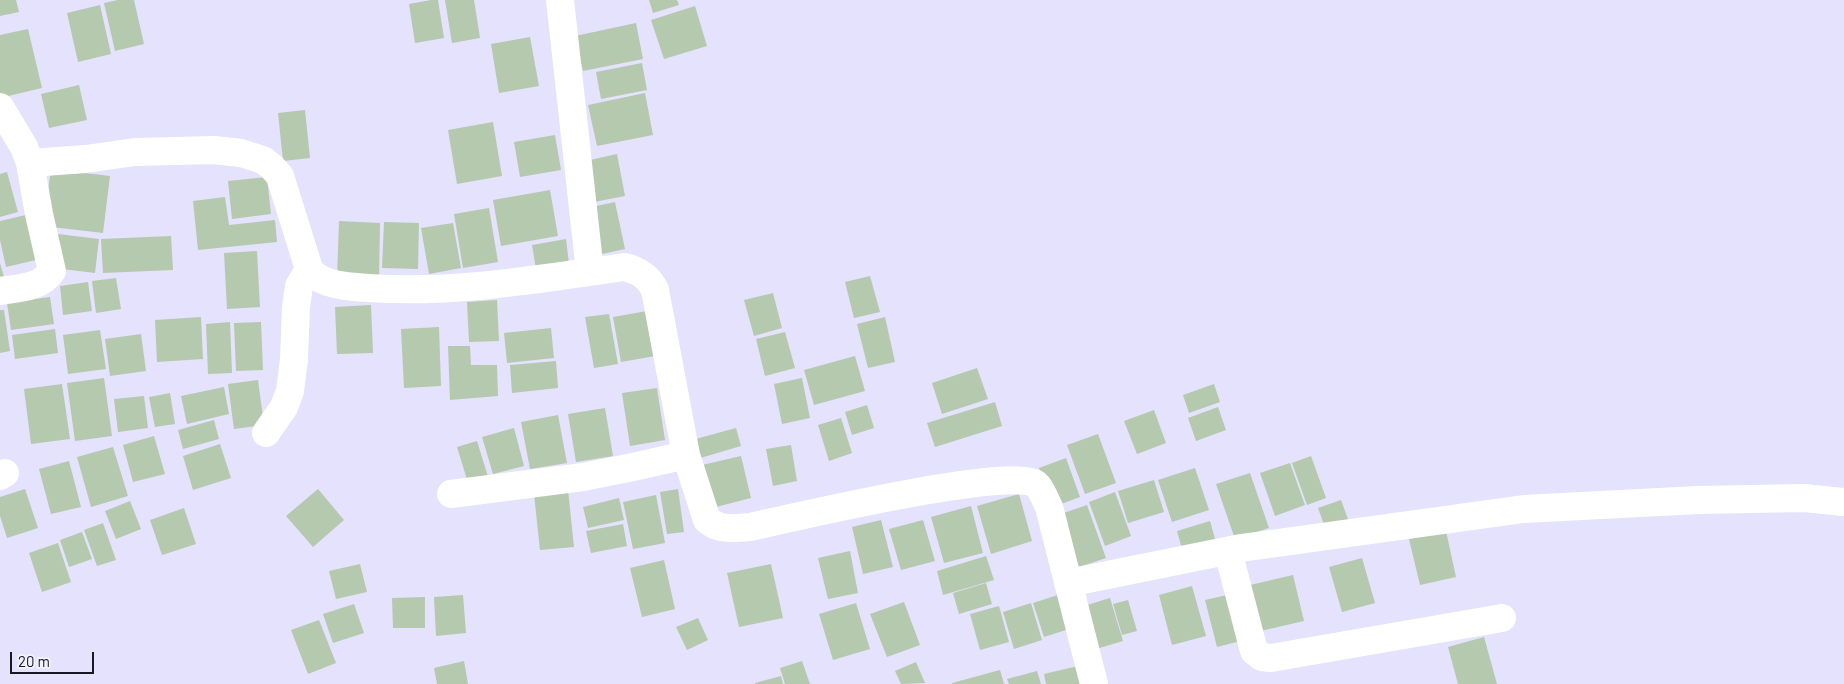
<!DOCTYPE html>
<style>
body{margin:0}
#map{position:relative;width:1844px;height:684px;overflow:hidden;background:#e4e2fc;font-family:Barlow,sans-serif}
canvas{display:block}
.scale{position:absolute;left:10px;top:652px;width:84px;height:22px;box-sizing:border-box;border:2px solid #181722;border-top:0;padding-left:6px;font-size:15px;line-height:18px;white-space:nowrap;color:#181722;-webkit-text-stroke:4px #f2f1fe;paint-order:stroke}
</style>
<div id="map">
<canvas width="1844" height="684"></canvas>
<div class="scale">20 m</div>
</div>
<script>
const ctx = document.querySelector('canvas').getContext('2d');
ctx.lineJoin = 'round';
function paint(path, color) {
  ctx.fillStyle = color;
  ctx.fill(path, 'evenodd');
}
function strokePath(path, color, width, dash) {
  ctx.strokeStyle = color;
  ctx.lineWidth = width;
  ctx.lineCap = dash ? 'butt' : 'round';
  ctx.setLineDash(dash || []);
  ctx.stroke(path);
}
const building = new Path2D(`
 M0 0H16L19 12 0 16Z
 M118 0H134L144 44 115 51 104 3Z
 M431 0H438L444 38 415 43 409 4Z
 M445 0H474L480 38 452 43Z
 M649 0H677L679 5 653 13Z
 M100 5 111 54 78 62 67 13Z
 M695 6 707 46 664 59 651 20Z
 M636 23 643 59 583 71 575 36Z
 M28 29 42 88 0 98V35Z
 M530 37 539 86 499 93 491 44Z
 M642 63 647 90 601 99 596 72Z
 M79 85 87 120 49 128 41 94Z
 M645 93 653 135 597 146 588 105Z
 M305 110 310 158 283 161 278 113Z
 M493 122 502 176 457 184 448 130Z
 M555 135 561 170 520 177 514 142Z
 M617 154 625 196 589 203 581 162Z
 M51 169 110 176 103 233 43 226Z
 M7 172 18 212 0 217V174Z
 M267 177 271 214 232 219 228 181Z
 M550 190 558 236 501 246 493 200Z
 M225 197 229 225 275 220 277 242 198 250 193 201Z
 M615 202 625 249 597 255 587 208Z
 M489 208 498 262 463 268 454 214Z
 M26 215 36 260 6 267 0 240V221Z
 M339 221 380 223 379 280 337 279Z
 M384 222 419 223 418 269 382 268Z
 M453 223 461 268 429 274 421 228Z
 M58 234 99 239 95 273 54 268Z
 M171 236 173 270 103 273 101 239Z
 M566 239 569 264 536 269 532 245Z
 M257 251 260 307 227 309 224 253Z
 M0 263 4 277 0 278Z
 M870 276 880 312 854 318 845 282Z
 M116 278 121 309 96 313 92 281Z
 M88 282 92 311 63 315 60 286Z
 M773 293 782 328 754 336 744 300Z
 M50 297 54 324 11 330 7 303Z
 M497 300 499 341 469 342 467 302Z
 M371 305 373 353 337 354 335 307Z
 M0 310H4L10 351 0 353Z
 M647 311 655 356 621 362 613 317Z
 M609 314 618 364 594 368 585 317Z
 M201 317 203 359 157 362 155 320Z
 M885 317 895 362 868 368 857 324Z
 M230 322 232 373 208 374 206 324Z
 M261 322 263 370 236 371 234 323Z
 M439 327 441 386 404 388 401 329Z
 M551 328 554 358 507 363 504 333Z
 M55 329 58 353 15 359 12 335Z
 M100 330 106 369 68 374 63 335Z
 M785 332 795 368 765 376 756 339Z
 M141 334 146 371 110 376 105 339Z
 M448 346H470L471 365H497L498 396 450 400Z
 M855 356 865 391 814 405 804 370Z
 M556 361 558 388 512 393 510 365Z
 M977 368 988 399 942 414 932 383Z
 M104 378 112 436 75 441 67 383Z
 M802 378 810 418 782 424 774 384Z
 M258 380 264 425 234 429 228 384Z
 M62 384 70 439 31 444 24 389Z
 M1214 384 1220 402 1189 413 1183 395Z
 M224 387 229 414 187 424 181 396Z
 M657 388 665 440 630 446 622 393Z
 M170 393 175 424 155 427 149 397Z
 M144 396 148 428 118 432 114 399Z
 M995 402 1002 426 935 447 927 423Z
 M867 405 874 428 852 435 845 412Z
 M1218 407 1226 430 1196 441 1188 418Z
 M605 408 613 456 576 462 568 414Z
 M1154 410 1166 443 1137 454 1124 421Z
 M558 415 567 463 530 469 521 422Z
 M841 418 852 453 829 461 818 425Z
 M214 420 219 439 183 449 178 430Z
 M514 428 524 466 493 474 482 437Z
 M736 428 741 446 697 459 692 440Z
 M1098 434 1116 483 1085 494 1067 445Z
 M154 436 165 474 133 482 123 445Z
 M477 441 489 480 469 486 457 447Z
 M220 444 231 478 193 490 183 456Z
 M791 445 797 481 773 486 766 449Z
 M113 447 128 496 91 507 77 457Z
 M741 456 751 498 708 509 698 466Z
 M1311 456 1326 498 1307 505 1292 463Z
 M1066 458 1080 497 1053 507 1039 468Z
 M69 461 81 507 51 514 39 469Z
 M1290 463 1305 505 1275 516 1260 473Z
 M1195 468 1209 510 1172 522 1158 480Z
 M1250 473 1269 528 1235 539 1216 484Z
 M1154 480 1164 512 1128 523 1118 491Z
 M25 489 38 528 7 538 0 516V497Z
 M318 489 344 520 313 547 286 516Z
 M678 489 684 532 667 534 660 492Z
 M568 490 574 547 540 550 534 494Z
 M1115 492 1131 536 1105 546 1089 502Z
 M1019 494 1032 541 991 554 977 506Z
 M656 495 665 543 633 549 623 502Z
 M619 498 624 520 588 528 583 507Z
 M1341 500 1349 522 1326 530 1318 508Z
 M130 501 141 529 116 539 105 511Z
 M1087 505 1106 558 1073 569 1055 516Z
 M971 506 983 553 944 563 931 517Z
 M184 508 196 544 162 555 150 520Z
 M881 520 893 567 863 574 852 527Z
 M923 520 935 561 901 570 889 529Z
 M1210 521 1217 546 1184 556 1177 531Z
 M103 523 116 560 97 566 84 530Z
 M623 524 627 546 591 553 586 531Z
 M1446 531 1456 577 1420 585 1409 539Z
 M82 532 92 559 69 567 60 540Z
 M58 543 71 582 42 592 29 553Z
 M850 551 858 593 828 599 818 558Z
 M986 556 994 580 943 595 937 571Z
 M1362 558 1375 603 1342 612 1329 567Z
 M664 560 675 609 642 617 630 568Z
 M360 564 367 592 336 599 329 571Z
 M771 564 783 618 739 627 727 573Z
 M1293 575 1304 621 1256 632 1246 586Z
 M986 583 992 604 959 614 953 593Z
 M1192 586 1206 636 1172 645 1159 595Z
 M1236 593 1248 639 1217 647 1205 600Z
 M463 595 466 633 436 636 434 597Z
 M1058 595 1069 629 1044 637 1033 603Z
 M425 597V628H393L392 598Z
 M1110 598 1123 641 1096 649 1084 606Z
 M1128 600 1137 631 1122 635 1113 604Z
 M904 602 920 645 887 657 870 614Z
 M856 603 870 649 833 660 819 614Z
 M1031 603 1042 640 1014 649 1003 612Z
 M354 604 364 633 333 643 323 614Z
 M999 606 1009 642 980 650 970 614Z
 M698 618 708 640 687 650 676 627Z
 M319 620 336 663 308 674 291 630Z
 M1484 637 1497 684H1458L1448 647Z
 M464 661 468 684H437L434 668Z
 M802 661 810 684H785L780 668Z
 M916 662 925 683 901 684 895 671Z
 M1078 666 1082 684H1046L1044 674Z
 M1000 670 1004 684H952V683Z
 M1037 671 1041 684H1009L1007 679Z
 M781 676 783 684H755V683Z`);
const minor = new Path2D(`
 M560 0 590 272
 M0 107 24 147 30 163 86 159 135 152 214 150 241 153 263 160 272 167 280 176 309 269C311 272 314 275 317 277 332 286 352 287 369 288 454 294 540 279 624 267 638 270 648 276 655 290L686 455 707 520C720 531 734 528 750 527 791 518 1011 466 1036 484 1042 489 1045 500 1049 507L1094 684
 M0 291C18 288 41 288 52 271L39 214 30 163
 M266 433 284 407 290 391 294 359 296 307 299 286 309 269
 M0 476 5 473
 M451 494 583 477 633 467 686 455
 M1228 551 1254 651 1262 657 1271 658 1502 618
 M1068 583 1241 548 1524 509 1698 500 1804 498 1844 502`);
paint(building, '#b5c9ae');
strokePath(minor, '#fff', 28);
</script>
